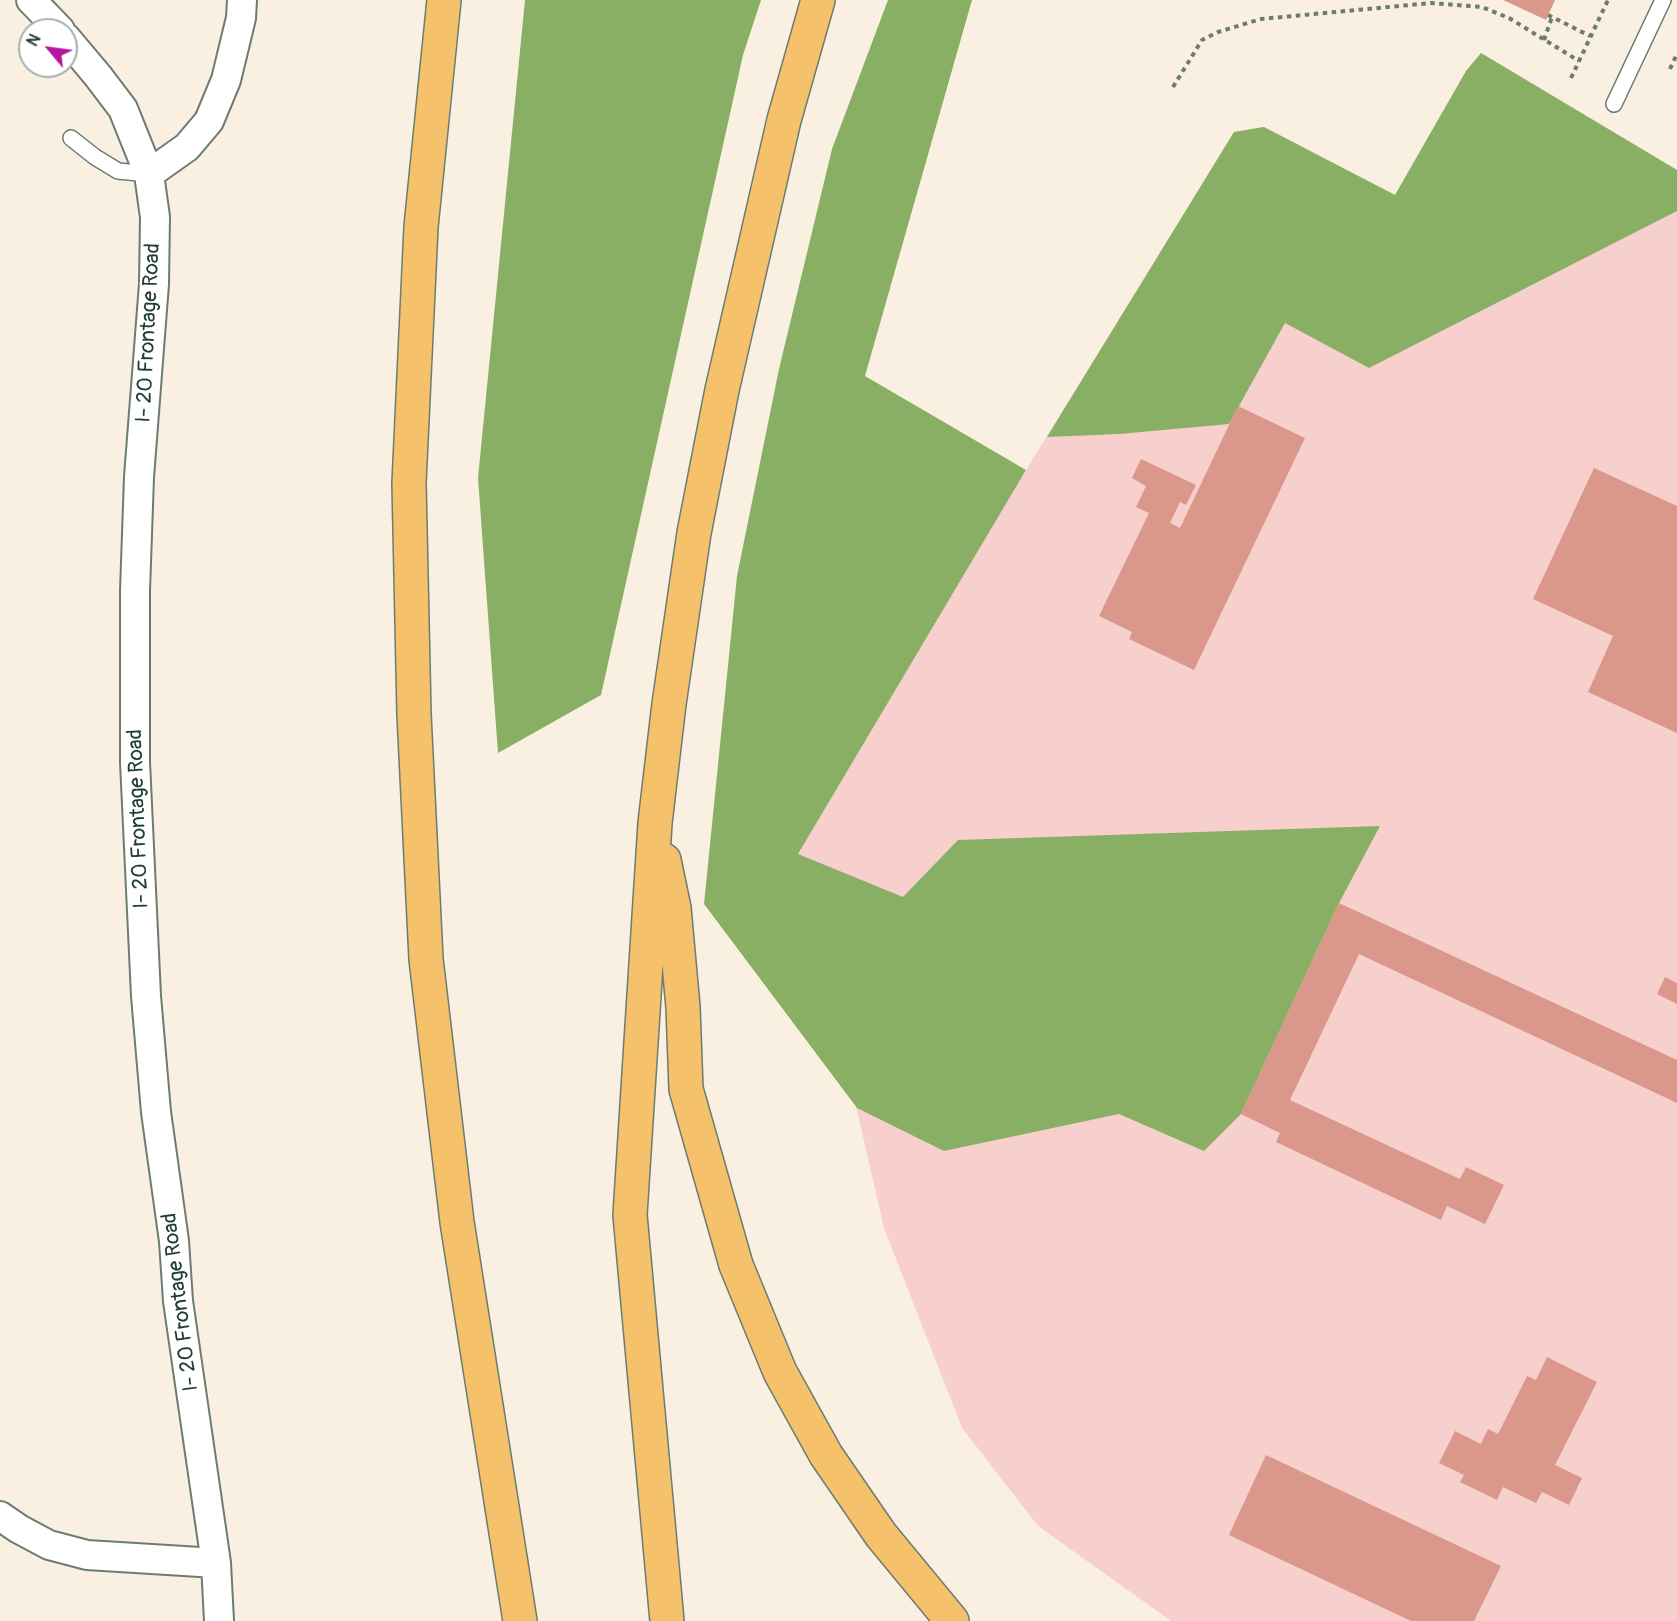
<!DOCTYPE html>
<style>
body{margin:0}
#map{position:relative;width:1677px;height:1621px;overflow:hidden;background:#faf0e2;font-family:Pangolin,sans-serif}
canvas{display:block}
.north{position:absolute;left:18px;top:18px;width:60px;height:60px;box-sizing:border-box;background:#fff;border:2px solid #a5b1ae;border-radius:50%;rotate:299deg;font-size:16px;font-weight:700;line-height:24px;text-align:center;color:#1f3d34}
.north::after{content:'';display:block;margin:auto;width:21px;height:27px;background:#b5179e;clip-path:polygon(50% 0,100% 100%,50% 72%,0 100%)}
</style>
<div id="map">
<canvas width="1677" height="1621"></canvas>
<div class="north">N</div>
</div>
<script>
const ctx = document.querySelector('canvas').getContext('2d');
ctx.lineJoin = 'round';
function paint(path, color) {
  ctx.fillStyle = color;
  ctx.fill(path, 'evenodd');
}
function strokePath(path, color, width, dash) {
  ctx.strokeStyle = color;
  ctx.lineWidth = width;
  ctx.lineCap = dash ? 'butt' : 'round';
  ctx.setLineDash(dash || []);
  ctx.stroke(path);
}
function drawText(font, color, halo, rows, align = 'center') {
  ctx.font = font + ' Pangolin,sans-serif';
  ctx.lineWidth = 4.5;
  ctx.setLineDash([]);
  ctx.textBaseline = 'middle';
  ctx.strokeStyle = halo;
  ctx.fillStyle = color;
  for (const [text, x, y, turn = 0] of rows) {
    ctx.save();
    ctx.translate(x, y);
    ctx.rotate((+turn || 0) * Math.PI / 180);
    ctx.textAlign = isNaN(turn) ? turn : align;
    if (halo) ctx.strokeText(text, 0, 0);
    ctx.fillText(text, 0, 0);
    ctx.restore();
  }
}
const built = new Path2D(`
 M1481 53 1677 170V1621H1171L1038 1526 962 1428 884 1228 798 854 978 548 1234 132 1264 127 1395 195 1466 71Z`);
const forest = new Path2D(`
 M525 0H761L743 55 601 695 498 753 478 478Z
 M888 0H972L865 376 1026 470 798 854 903 897 958 840 1380 826 1339 903 1241 1114 1204 1151 1119 1114 944 1151 857 1108 704 904 737 576 779 369 832 149Z
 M1481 53 1677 170V211L1369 368 1285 323 1229 424 1119 434 1047 437 1234 132 1264 127 1395 195 1466 71Z`);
const building = new Path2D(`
 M1503 0H1555L1546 20Z
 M1238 406 1305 438 1194 670 1129 639 1132 632 1099 616 1149 513 1136 507 1146 486 1132 478 1141 459 1196 485 1186 505 1180 502 1170 523 1180 528Z
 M1594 468 1677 506V733L1588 692 1613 636 1533 599Z
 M1339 903 1677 1060V1103L1359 954 1290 1100 1460 1179 1466 1167 1504 1185 1485 1224 1447 1206 1441 1220 1276 1142 1280 1133 1241 1114Z
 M1665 977 1677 983V1004L1657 994Z
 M1547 1357 1597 1382 1555 1465 1582 1478 1569 1505 1542 1492 1536 1503 1503 1487 1497 1500 1460 1482 1464 1475 1439 1463 1455 1431 1481 1444 1488 1429 1498 1434 1527 1376 1536 1380Z
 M1266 1455 1501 1566 1474 1621H1411L1229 1535Z`);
const path = new Path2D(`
 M1548 15 1590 36
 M1544 40 1552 17
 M1670 69 1677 54
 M1571 78 1608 0
 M1173 87 1202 40 1218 32 1261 19 1431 3 1482 7 1509 18 1579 61`);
const service = new Path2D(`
 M1614 104 1663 0
 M71 138 95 157 118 171 149 174`);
const minor = new Path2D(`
 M31 0 60 30
 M66 38 98 76 123 109 149 174 155 217 154 284 139 477 135 591V762L146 996 156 1112 174 1241 178 1301 216 1563 219 1621
 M149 174 187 147 209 121 226 80 241 18 242 0
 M0 1516 19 1529 49 1545 87 1555 216 1563`);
const motorway = new Path2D(`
 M444 0 421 227 409 483 414 714 426 959 457 1222 520 1621
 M664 860 674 908 683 1007 686 1089 736 1265 780 1372 826 1455 881 1535 952 1621
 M667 1621 630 1215 655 823 669 704 694 533 722 390 784 120 818 0`);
const streetNames = [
 ["I- 20 Frontage Road",149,333,-87],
 ["I- 20 Frontage Road",139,819,-92],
 ["I- 20 Frontage Road",181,1302,-97]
];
paint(built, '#f7d0ce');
paint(forest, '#89af64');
paint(building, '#d99889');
strokePath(service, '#6c7c71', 18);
strokePath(minor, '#6c7c71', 32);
strokePath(motorway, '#6c7c71', 36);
strokePath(path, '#6c7c71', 4, [4.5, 4.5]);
strokePath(service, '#fff', 15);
strokePath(minor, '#fff', 28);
strokePath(motorway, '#f5c16b', 33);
drawText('21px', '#1f3d34', '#fff', streetNames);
</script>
